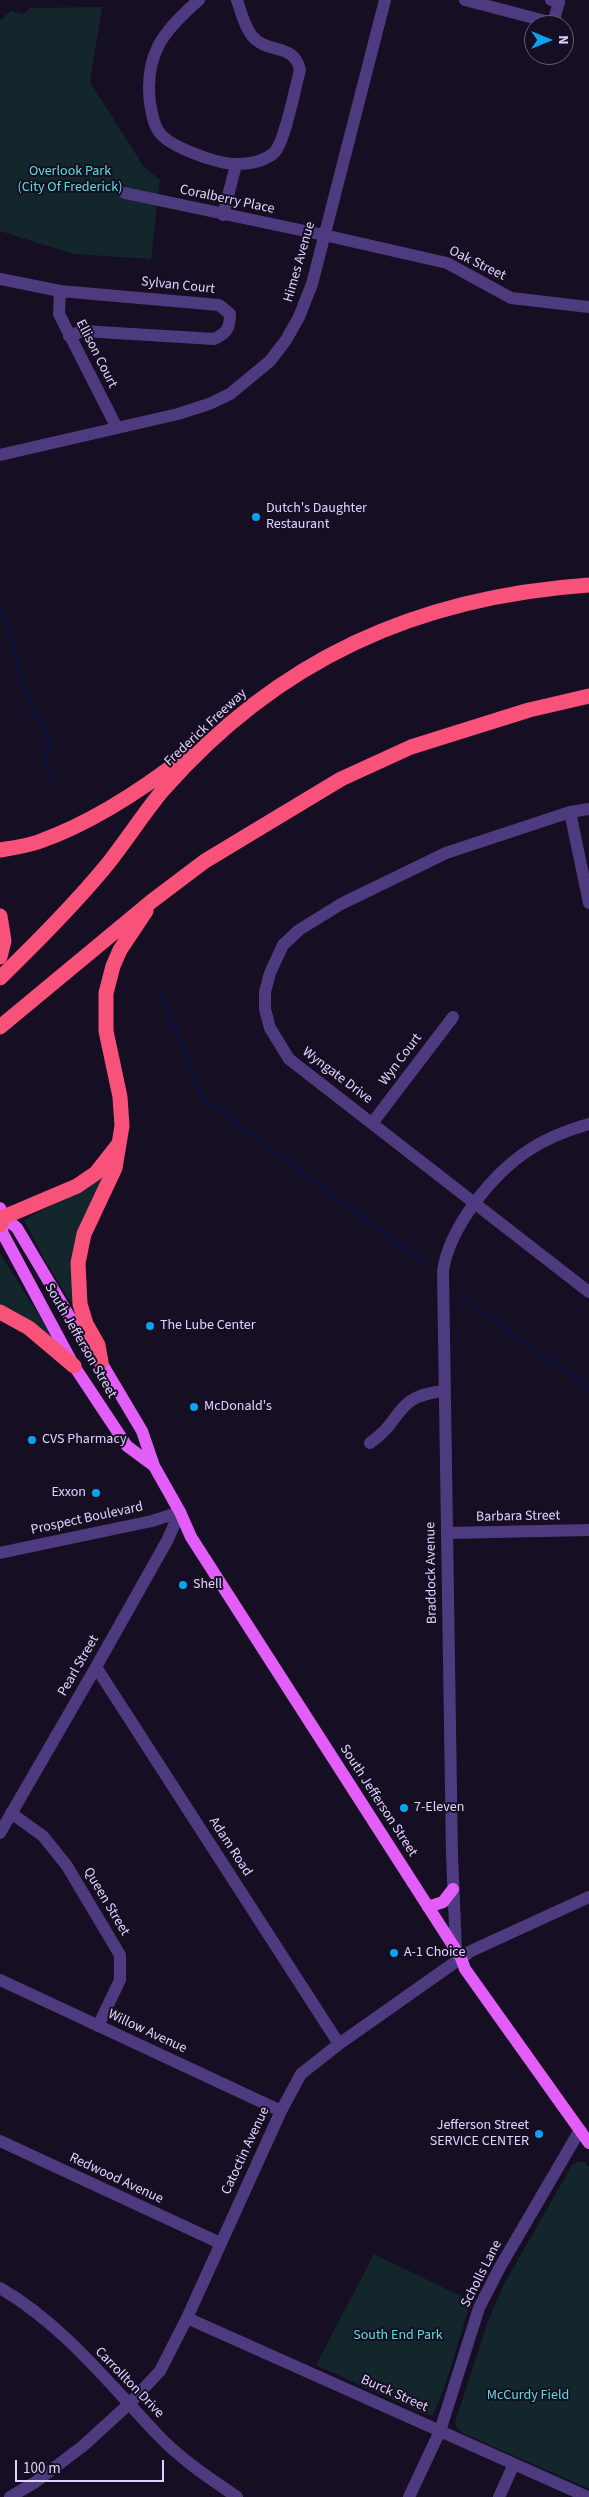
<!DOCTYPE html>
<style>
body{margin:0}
#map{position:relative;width:589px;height:2497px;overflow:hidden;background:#160e22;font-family:"Source Sans 3",sans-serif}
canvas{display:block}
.north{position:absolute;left:524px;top:15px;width:50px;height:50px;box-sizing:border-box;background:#160e22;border:1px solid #675c7a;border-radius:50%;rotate:90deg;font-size:14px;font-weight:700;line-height:20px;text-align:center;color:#e0d1fd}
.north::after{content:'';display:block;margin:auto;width:18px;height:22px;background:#09a4f1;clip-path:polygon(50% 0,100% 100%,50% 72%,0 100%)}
.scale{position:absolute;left:15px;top:2460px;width:149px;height:22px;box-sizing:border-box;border:2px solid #e0d1fd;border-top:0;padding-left:6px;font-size:15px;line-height:18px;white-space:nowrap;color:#e0d1fd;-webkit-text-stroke:4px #160e22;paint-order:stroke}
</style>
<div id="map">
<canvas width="589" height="2497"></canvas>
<div class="north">N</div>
<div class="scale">100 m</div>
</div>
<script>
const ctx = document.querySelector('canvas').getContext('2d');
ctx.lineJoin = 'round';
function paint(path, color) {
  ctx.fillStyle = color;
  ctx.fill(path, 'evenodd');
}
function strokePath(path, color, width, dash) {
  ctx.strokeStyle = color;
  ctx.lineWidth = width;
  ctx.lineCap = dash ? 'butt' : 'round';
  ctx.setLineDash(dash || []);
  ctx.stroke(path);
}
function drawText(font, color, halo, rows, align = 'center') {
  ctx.font = font + ' "Source Sans 3",sans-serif';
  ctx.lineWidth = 4;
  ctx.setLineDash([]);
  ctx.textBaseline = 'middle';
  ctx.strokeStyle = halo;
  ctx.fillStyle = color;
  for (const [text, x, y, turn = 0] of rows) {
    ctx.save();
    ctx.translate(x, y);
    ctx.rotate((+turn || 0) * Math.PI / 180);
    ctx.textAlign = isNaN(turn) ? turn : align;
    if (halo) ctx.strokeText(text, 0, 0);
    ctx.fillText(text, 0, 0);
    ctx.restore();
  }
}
const green = new Path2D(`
 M102 7 90 82 144 167 160 180 151 259 73 254 0 231V20L11 11 24 14 30 8Z
 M108 1169 100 1189 75 1309 44 1259 24 1220 90 1185Z
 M0 1253 51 1335 52 1338 0 1307Z
 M576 2162H585L589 2167V2489L463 2433 457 2428 455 2422 488 2321 504 2284 572 2165Z
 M374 2254 471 2301C465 2319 441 2407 432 2415H426L316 2365Z`);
const stream = new Path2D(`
 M0 604 13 642 20 678 34 715 43 725 49 738 46 769 51 777
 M161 993 202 1098 422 1261
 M462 1298 589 1388`);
const minor = new Path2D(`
 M199 0C164 30 144 54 150 103 152 113 153 124 159 132 169 147 220 165 238 164 250 164 264 161 274 153 285 142 295 88 300 70 294 42 268 55 252 36 244 26 241 12 237 0
 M465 0 553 23 559 2 551 0
 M125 193 324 235 447 263 511 298 589 307
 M223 215 236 165
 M0 279 60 291 59 314 117 428
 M60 291 219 305 230 314C230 328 227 333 214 339L83 331 69 336
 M0 455 178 414 209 404 230 394 270 361 286 340 299 317 312 284 385 0
 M589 809 570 812 446 853 341 904 299 930 283 945 270 973 265 992V1009L270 1028 289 1059 589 1292
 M570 812 589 903
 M373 1122 453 1017
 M370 1443C404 1420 393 1396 444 1391
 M447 1533 589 1530
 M0 1553 152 1521 180 1512
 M96 1667 339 2044
 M11 1813 43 1836 67 1866 120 1955V1980L98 2026
 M0 1833 96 1667 167 1541 180 1512
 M456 1950 452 1855 443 1271C449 1228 492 1174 529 1150 547 1138 568 1130 589 1124
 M0 1980 281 2111
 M0 2141 220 2243
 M0 2288C62 2324 108 2382 156 2433 179 2458 209 2478 237 2497
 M187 2318 588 2497
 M10 2497 34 2483 83 2446 130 2403 160 2371 187 2318 281 2111 301 2074 339 2044 471 1951 589 1897
 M409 2497 440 2431 479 2308 500 2267 580 2130
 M499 2497 514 2464`);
const major = new Path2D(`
 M0 1208 4 1217 17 1228 81 1336 101 1362 142 1431 154 1466 180 1512 191 1537 461 1958 465 1969 589 2143
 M4 1217 2 1232 74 1366 127 1446 154 1466
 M428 1907 443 1902 453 1889`);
const highway = new Path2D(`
 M0 850C12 848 26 846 38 842 92 823 142 790 187 755
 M0 916 4 941 0 957
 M0 978C37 942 74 905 106 866 126 841 143 814 163 790 278 659 417 597 589 585
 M0 1027 152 901 205 861 341 779 411 747 529 710 589 696
 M0 1225 4 1217 77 1186 96 1173 118 1145
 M0 1312 29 1328 74 1366
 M101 1362 98 1345 86 1324 80 1304 78 1263 84 1234 115 1168 122 1126 120 1097 106 1031V993L113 966 120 950 146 911`);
const markers = [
 [256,517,5,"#09a4f1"],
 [150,1326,5,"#09a4f1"],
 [194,1407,5,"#09a4f1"],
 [32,1440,5,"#09a4f1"],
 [96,1493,5,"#09a4f1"],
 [183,1585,5,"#09a4f1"],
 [404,1808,5,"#09a4f1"],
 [394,1953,5,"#09a4f1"],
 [539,2134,5,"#09a4f1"]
];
const parkNames = [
 ["Overlook Park",70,172],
 ["(City Of Frederick)",70,188],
 ["South End Park",398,2336],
 ["McCurdy Field",528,2396]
];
const streetNames = [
 ["Coralberry Place",227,200,12],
 ["Himes Avenue",300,262,-74],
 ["Oak Street",477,264,26],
 ["Sylvan Court",178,286,6],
 ["Ellison Court",96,354,63],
 ["Frederick Freeway",206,728,-43],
 ["Wyn Court",401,1060,-53],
 ["Wyngate Drive",337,1076,37],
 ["South Jefferson Street",80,1341,60],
 ["Barbara Street",518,1517,-1],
 ["Prospect Boulevard",87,1519,-12],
 ["Braddock Avenue",432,1573,-91],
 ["Pearl Street",79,1666,-60],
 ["South Jefferson Street",378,1801,57],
 ["Adam Road",230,1847,57],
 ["Queen Street",106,1902,59],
 ["Willow Avenue",147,2032,25],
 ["Catoctin Avenue",246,2151,-65],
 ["Redwood Avenue",116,2179,25],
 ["Scholls Lane",482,2274,-63],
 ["Carrollton Drive",129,2383,46],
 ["Burck Street",394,2394,24]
];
const poiNames = [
 ["Dutch's Daughter",266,509],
 ["Restaurant",266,525],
 ["The Lube Center",160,1326],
 ["McDonald's",204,1407],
 ["CVS Pharmacy",42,1440],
 ["Exxon",86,1493,"right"],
 ["Shell",193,1585],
 ["7-Eleven",414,1808],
 ["A-1 Choice",404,1953],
 ["Jefferson Street",529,2126,"right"],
 ["SERVICE CENTER",529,2142,"right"]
];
paint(green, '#12262b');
strokePath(stream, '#0b123e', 3);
strokePath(minor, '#4e3b7f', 12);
strokePath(major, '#e35df9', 12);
strokePath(highway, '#f8517a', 15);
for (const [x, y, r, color] of markers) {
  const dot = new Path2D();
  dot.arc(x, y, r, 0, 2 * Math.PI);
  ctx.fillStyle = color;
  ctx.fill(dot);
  strokePath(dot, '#160e22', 2);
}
drawText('14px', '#60dad8', '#160e22', parkNames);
drawText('14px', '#e0d1fd', '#160e22', streetNames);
drawText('14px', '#e0d1fd', '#160e22', poiNames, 'left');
</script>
